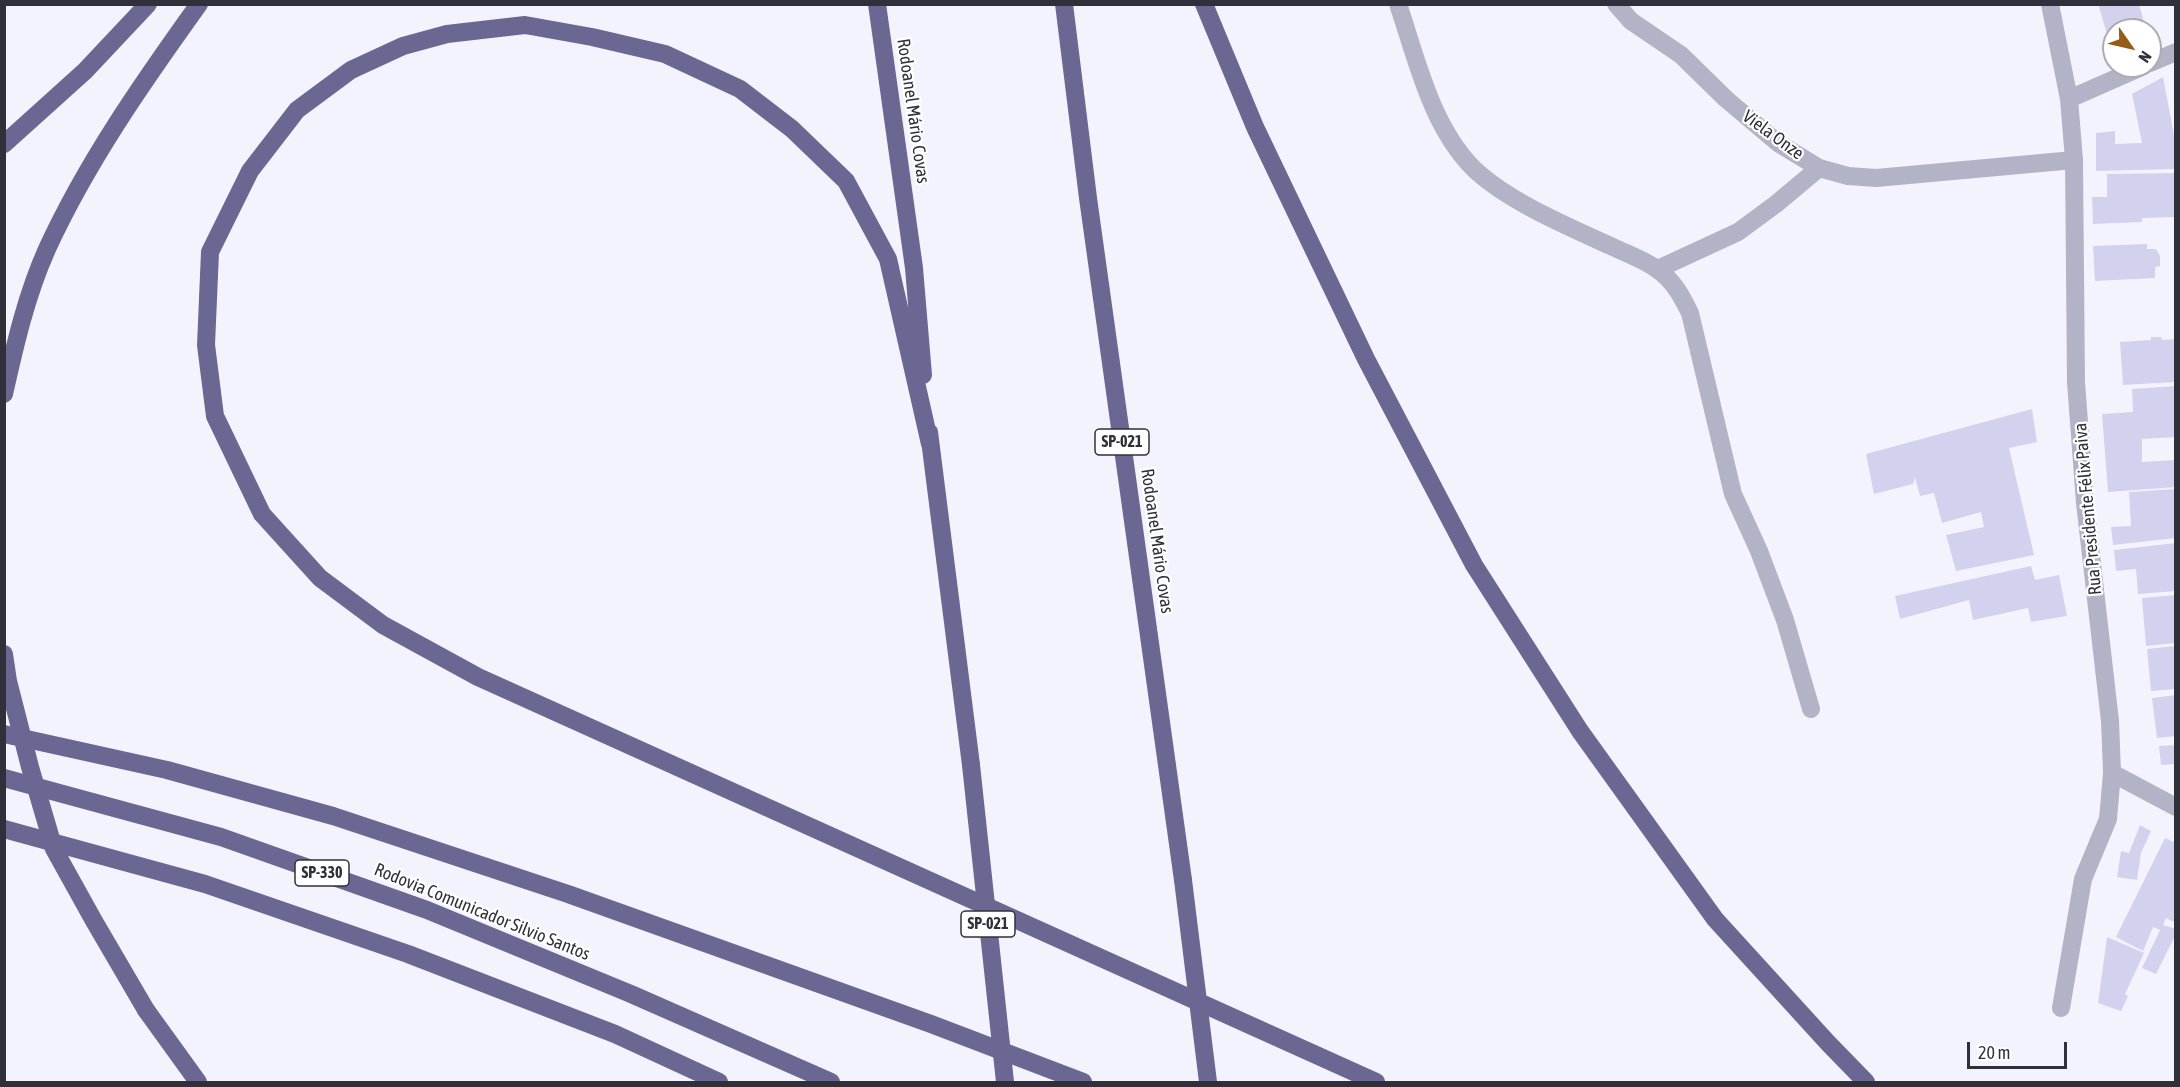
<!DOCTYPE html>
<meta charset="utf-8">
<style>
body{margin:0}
#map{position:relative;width:2180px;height:1087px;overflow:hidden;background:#f3f3fe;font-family:"Asap Condensed",sans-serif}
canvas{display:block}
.frame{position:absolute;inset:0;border:6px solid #30303b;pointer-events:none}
.north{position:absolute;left:2102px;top:18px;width:60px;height:60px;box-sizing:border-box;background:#fff;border:2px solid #acacb1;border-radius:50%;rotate:124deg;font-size:16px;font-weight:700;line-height:24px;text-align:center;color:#30303b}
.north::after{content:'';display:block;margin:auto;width:21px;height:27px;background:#945c16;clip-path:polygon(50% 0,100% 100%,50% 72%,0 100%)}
.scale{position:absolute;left:1967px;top:1042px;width:100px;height:27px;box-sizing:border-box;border:3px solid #30303b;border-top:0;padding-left:8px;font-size:18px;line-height:21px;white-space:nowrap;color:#30303b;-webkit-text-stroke:4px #fff;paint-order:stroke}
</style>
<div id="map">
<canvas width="2180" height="1087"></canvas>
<div class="frame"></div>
<div class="north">N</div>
<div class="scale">20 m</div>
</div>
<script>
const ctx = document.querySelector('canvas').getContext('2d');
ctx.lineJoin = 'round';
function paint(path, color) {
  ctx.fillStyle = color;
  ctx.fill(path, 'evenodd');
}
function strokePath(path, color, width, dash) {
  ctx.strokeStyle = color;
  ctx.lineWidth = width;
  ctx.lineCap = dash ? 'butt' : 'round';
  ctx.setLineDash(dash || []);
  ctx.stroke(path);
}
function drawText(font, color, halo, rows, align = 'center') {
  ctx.font = font + ' "Asap Condensed",sans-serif';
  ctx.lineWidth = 4.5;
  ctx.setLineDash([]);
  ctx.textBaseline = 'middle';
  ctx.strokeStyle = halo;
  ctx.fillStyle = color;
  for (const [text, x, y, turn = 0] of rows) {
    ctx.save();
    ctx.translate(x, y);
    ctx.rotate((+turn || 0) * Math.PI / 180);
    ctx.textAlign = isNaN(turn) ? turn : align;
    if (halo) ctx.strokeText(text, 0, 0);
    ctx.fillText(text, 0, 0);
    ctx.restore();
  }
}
const building = new Path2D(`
 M2098 4H2139L2146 30H2114V45L2111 47Z
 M2163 77 2176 146V169L2096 171V133L2115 131V144L2142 143 2132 94Z
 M2176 173V217L2142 218V222L2093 224 2092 197H2107V174Z
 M2147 244V249H2156L2160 256V266L2155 267V278L2095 281 2093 246Z
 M2151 337H2161L2162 340 2176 339V382L2123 385 2120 342 2151 340Z
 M2176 386V437L2142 439V462L2176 460V487L2108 492 2102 414 2133 412 2132 389Z
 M2032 409 2037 442 2009 448 2034 555 1956 571 1946 535 1984 527 1981 512 1942 523 1934 493 1920 496 1915 477 1913 484 1874 494 1866 454Z
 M2176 489V538L2113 545 2111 527 2131 526 2129 492Z
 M2176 543V591L2138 594 2136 569 2116 571 2114 550Z
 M2031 566 2035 580 2059 575 2067 616 2031 622 2028 608 1973 620 1969 600 1900 619 1895 596Z
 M2176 595V643L2146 646 2142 598Z
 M2176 646V689L2151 691 2147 649Z
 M2176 695V736L2157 738 2152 698Z
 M2176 745V764L2161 765 2159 746Z
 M2140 825 2151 831 2141 853 2137 880 2117 877 2121 851 2129 853Z
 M2165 838 2176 843V923L2166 918 2163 925 2176 929V934L2156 974 2142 968 2160 930 2153 927 2143 951 2116 937Z
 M2107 937 2144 953 2125 994 2128 996 2121 1011 2098 1003Z`);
const minor = new Path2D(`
 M1398 4C1417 60 1431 126 1474 169 1509 202 1569 227 1613 247 1627 254 1645 260 1658 270 1674 281 1682 297 1690 313L1733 494 1759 551 1785 620 1811 709
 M1616 4 1631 21 1681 55 1726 99 1778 143 1819 168 1848 176 1876 178 2074 160
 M2050 4 2069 99 2074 160 2076 382 2085 503 2110 721 2112 773 2108 819 2083 879 2061 1008
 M2150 63 2176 52
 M2069 99 2144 66
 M1658 269 1738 232 1776 204 1819 168
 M2112 773 2176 807`);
const highway = new Path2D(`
 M877 4 914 268 923 375
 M1064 4 1088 198 1183 880
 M1204 4 1255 127 1366 359 1474 565 1580 731 1715 919 1828 1043 1866 1082
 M4 144 85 71 148 4
 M4 394C15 345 26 296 47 249 87 162 143 82 199 4
 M929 432 971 765
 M930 444 888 259 846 181 792 129 740 89 665 54 592 37 525 25 447 34 403 46 351 70 297 110 250 171 210 252 206 345 215 416 262 514 320 578 383 625 478 677 1376 1082
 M4 734 167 770 333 816 568 894 931 1024 1083 1082
 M4 778 221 837 427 910 631 994 831 1082
 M4 829 205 884 408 954 615 1034 719 1082
 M146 1010 198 1082`);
const highwayBridge = new Path2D(`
 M4 654 8 681 30 767 54 849 94 921 146 1010
 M971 765 1005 1082
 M1183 880 1208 1082`);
const shields = [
 [1122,442,54],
 [322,873,54],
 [988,924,54]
];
const shieldNames = [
 ["SP-021",1122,442],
 ["SP-330",322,873],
 ["SP-021",988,924]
];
const streetNames = [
 ["Rodoanel Mário Covas",913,111,82],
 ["Viela Onze",1773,135,36],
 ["Rua Presidente Félix Paiva",2088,509,-95],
 ["Rodoanel Mário Covas",1157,541,82],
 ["Rodovia Comunicador Silvio Santos",482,912,22]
];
paint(building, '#d2d2ee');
strokePath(minor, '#b3b3c8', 18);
strokePath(highway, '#6a6893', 18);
strokePath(highwayBridge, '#6a6893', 18);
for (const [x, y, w] of shields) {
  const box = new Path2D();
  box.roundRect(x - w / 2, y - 13, w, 26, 4.5);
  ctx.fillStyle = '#fff';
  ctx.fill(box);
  strokePath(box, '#30303b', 1.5);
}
drawText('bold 16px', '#30303b', null, shieldNames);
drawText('18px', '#30303b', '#fff', streetNames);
</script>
